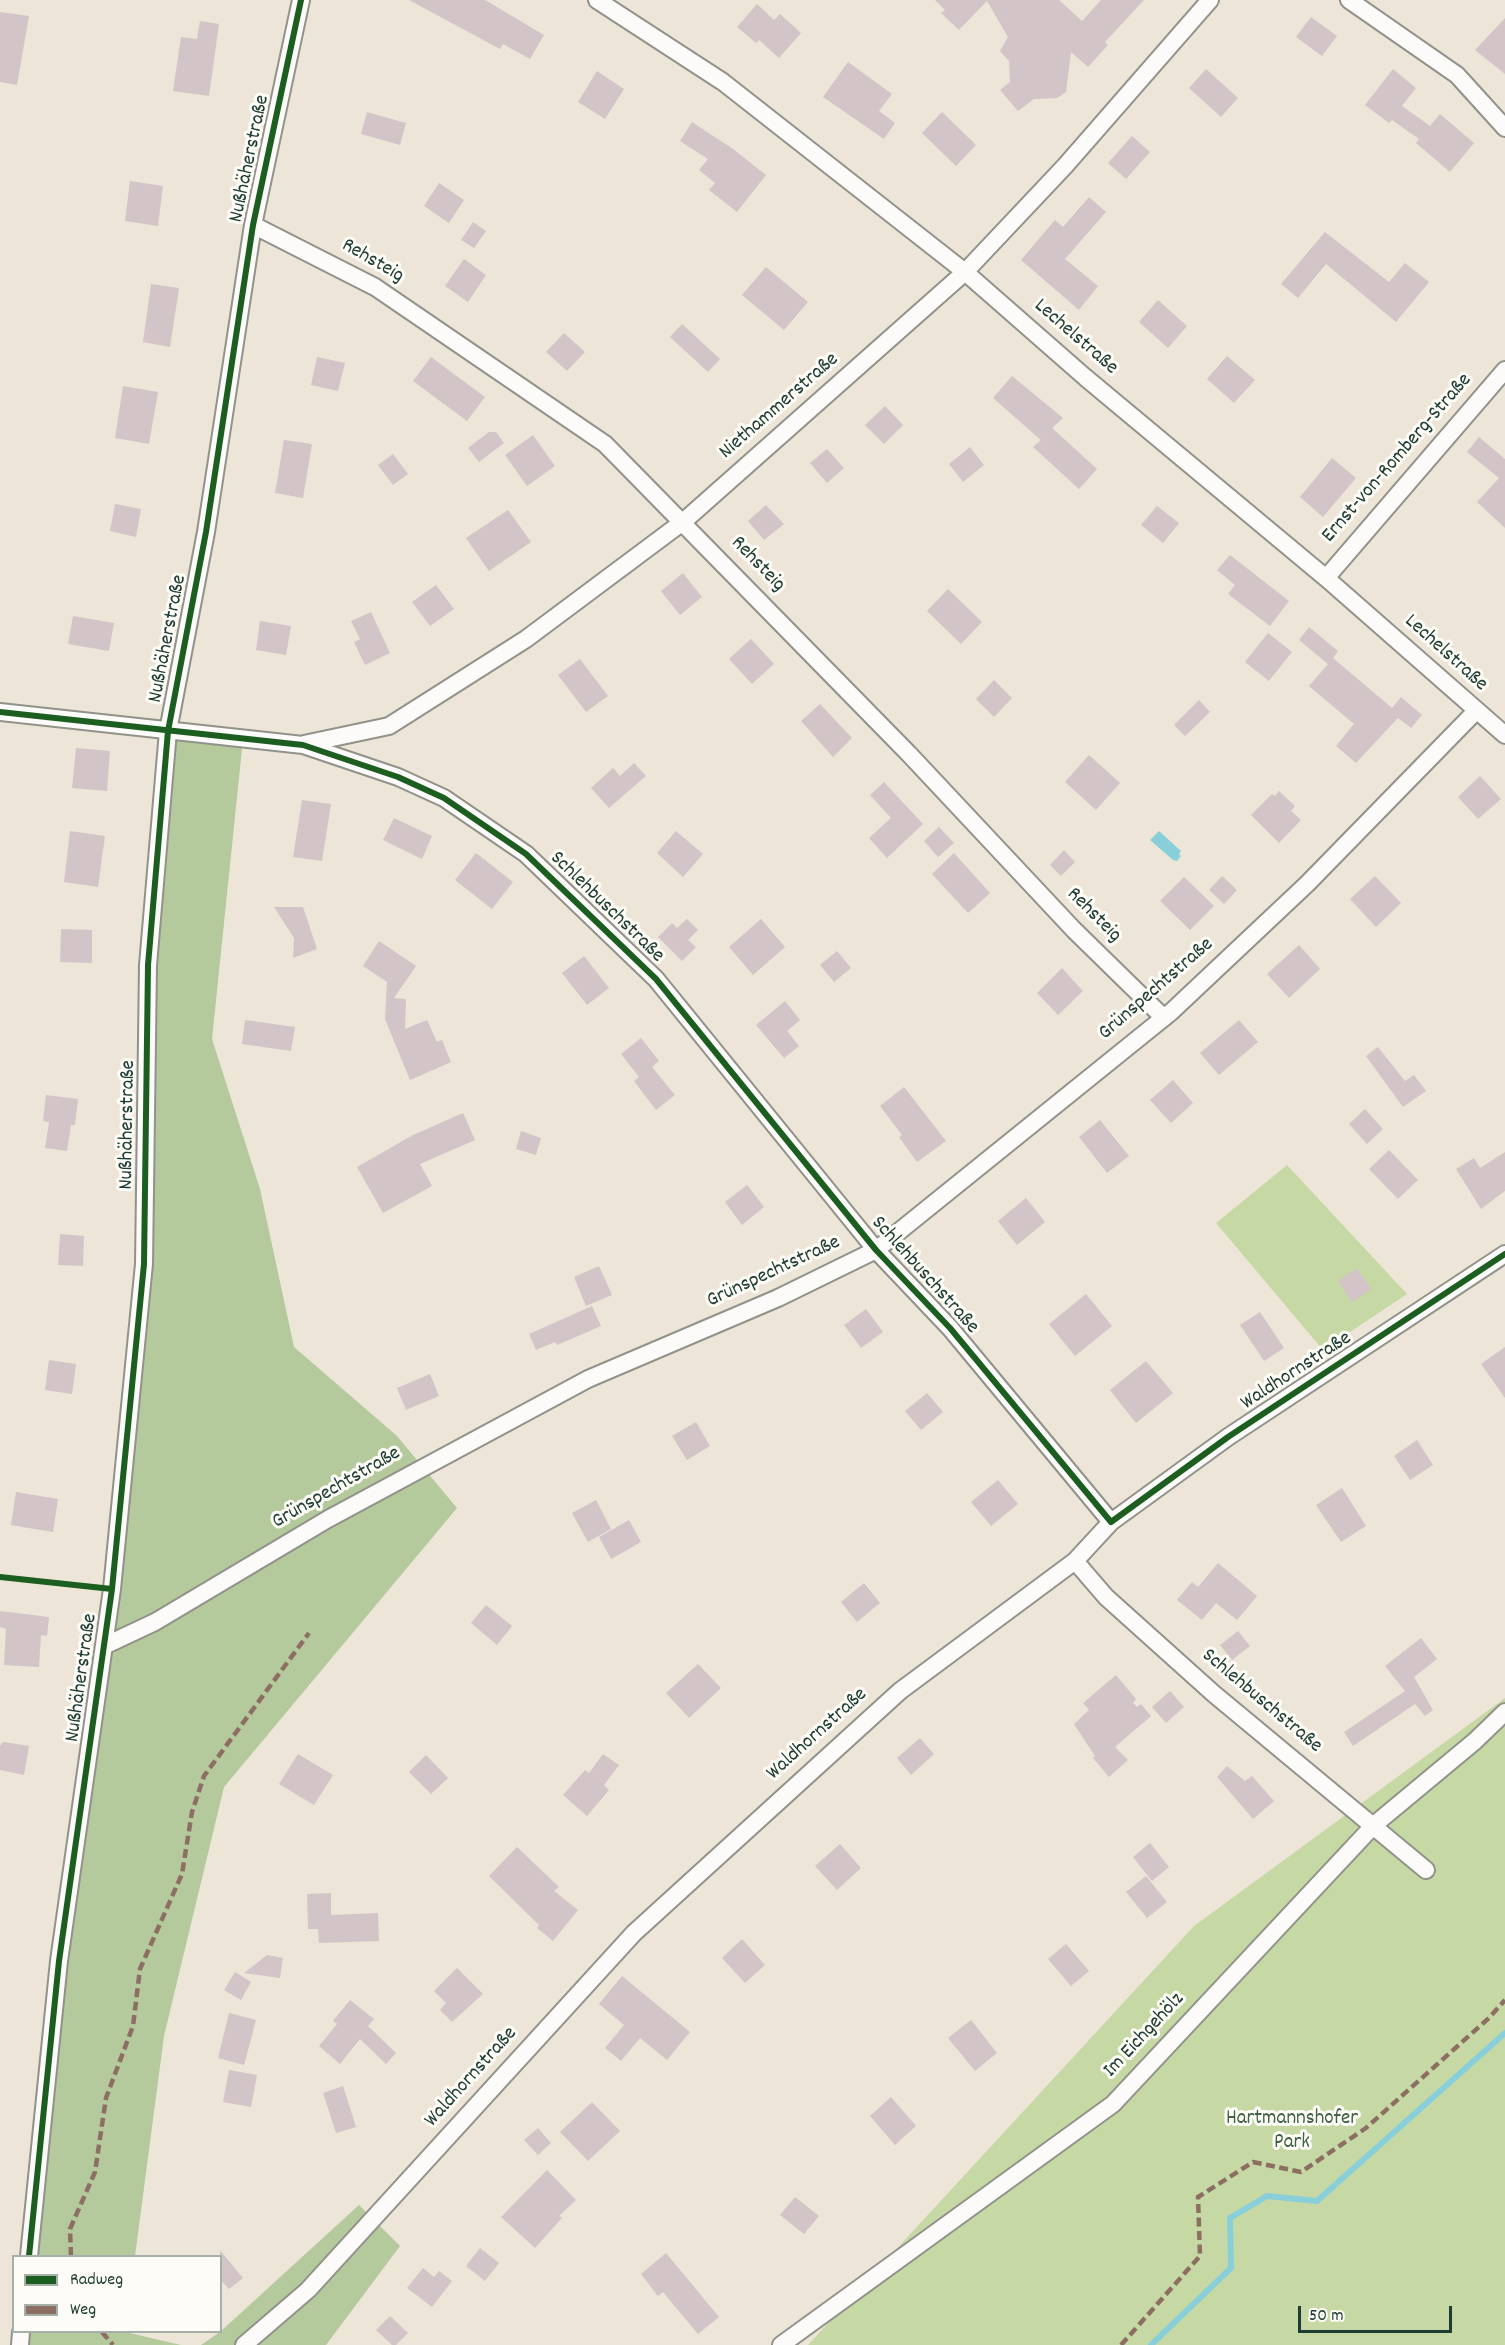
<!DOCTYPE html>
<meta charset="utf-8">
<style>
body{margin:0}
#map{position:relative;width:1505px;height:2345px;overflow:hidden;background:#ede5d7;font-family:Dekko,sans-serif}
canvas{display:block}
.legend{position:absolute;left:12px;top:2255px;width:210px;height:78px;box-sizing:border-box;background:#fdfcf7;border:2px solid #a4b0a9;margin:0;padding:8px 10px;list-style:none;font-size:18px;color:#1f3d34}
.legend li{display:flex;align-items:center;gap:12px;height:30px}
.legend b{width:30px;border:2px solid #a4b0a9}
.scale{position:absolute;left:1298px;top:2306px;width:154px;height:27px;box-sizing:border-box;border:3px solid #1f3d34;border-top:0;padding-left:8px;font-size:18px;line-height:21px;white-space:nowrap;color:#1f3d34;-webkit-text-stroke:4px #fdfcf7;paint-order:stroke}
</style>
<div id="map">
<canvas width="1505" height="2345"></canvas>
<ul class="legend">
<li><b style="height:8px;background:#1b5e20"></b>Radweg</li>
<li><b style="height:8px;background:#8d6e63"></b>Weg</li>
</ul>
<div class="scale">50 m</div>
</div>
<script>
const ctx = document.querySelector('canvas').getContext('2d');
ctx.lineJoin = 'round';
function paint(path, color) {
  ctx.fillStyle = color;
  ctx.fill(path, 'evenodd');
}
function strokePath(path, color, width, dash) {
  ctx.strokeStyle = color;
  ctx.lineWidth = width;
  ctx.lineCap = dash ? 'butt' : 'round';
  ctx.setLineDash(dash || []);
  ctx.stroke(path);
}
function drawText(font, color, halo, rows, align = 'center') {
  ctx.font = font + ' Dekko,sans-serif';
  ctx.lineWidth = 6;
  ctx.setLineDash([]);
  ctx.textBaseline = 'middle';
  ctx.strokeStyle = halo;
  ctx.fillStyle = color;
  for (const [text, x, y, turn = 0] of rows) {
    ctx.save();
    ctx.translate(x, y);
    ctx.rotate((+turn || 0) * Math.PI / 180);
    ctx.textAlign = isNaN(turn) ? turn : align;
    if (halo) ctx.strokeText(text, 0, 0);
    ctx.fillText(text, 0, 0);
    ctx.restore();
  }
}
const green = new Path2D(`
 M1287 1165 1407 1294 1323 1350 1216 1223Z
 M1505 1698V2345H808L1194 1926Z`);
const forest = new Path2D(`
 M168 731 243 739 212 1039 260 1189 294 1347 397 1436 457 1508 224 1787 164 2036 135 2256H29L144 1264 148 965Z
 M359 2205 400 2246 326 2345H201L220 2332Z
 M21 2332H125L181 2345H20Z`);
const water = new Path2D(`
 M1159 831 1181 851 1179 854 1181 856 1177 861 1173 860 1150 840Z`);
const stream = new Path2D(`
 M1151 2345 1231 2268 1230 2218 1267 2196 1317 2201 1505 2033`);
const building = new Path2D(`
 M409 0H485L544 35 530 59 503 44 500 49Z
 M935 0H1059L1082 21 1101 0H1144L1105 42 1108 45 1088 67 1071 52 1066 92 1057 98 1034 99 1018 111 1000 90 1010 82 1009 61 1000 51 1008 37 987 1 959 30 941 13 945 10Z
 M757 4 774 20 780 14 801 33 779 58 759 40 756 43 737 27Z
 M0 12 29 16 17 85 0 82Z
 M1311 17 1337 36 1322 56 1296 37Z
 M1505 18V74L1475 50Z
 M200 21 219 24 209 96 173 91 181 37 197 39Z
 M848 62 892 94 879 111 895 123 884 139 823 97Z
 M1206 69 1238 98 1221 117 1189 88Z
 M1393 69 1416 88 1402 106 1430 126 1440 114 1474 143 1450 172 1416 143 1419 139 1392 120 1389 123 1365 105Z
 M597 71 624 89 605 119 578 102Z
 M367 112 406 123 400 145 361 134Z
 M942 112 976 145 956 166 922 133Z
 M692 122 733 149 766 175 737 212 709 190 715 183 699 170 708 159 680 141Z
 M1132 136 1150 152 1126 179 1108 163Z
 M130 181 163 186 158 226 125 221Z
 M439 183 464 200 449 223 424 206Z
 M1089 197 1106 212 1065 259 1098 286 1079 310 1021 260 1055 220 1063 227Z
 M473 222 486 231 474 248 461 240Z
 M1325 232 1389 282 1405 263 1429 282 1396 322 1326 264 1298 298 1281 284Z
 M464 259 486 275 468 302 445 286Z
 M766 267 808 302 784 330 742 295Z
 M151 284 179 288 170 347 143 342Z
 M1158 300 1187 326 1168 348 1139 322Z
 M682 324 720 359 708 372 670 337Z
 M564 333 585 352 567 371 546 352Z
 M1227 356 1255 380 1234 403 1207 379Z
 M317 357 345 363 338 391 311 385Z
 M431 357 485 397 467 421 413 381Z
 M1012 376 1063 418 1052 428 1097 469 1079 489 1033 447 1041 440 993 398Z
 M123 386 158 392 149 444 115 438Z
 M885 406 903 425 884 444 865 425Z
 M489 432H496L504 443 479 462 468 448Z
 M533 435 555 466 527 486 505 455Z
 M1479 437 1505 459V528L1477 502 1499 478 1467 452Z
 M284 440 312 444 303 498 275 493Z
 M970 447 984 465 963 482 949 464Z
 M827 449 844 468 827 483 810 463Z
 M393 454 408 474 393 485 378 465Z
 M1332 458 1356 478 1323 517 1300 497Z
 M115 504 141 509 136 537 110 531Z
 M766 505 784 524 764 540 748 521Z
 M1157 506 1179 523 1163 543 1141 525Z
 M508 510 531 542 489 571 466 538Z
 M1230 555 1289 601 1270 626 1228 594 1235 585 1217 570Z
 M683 573 702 597 680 615 661 591Z
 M436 585 454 609 430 626 412 602Z
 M948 589 982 622 961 644 927 611Z
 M371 612 390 653 365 665 354 642 360 639 351 621Z
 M73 616 114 623 109 651 68 644Z
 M260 621 291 626 286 655 256 650Z
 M1309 627 1338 651 1333 658 1392 708 1401 697 1422 715 1411 728 1398 718 1356 763 1336 746 1354 724 1309 686 1328 664 1299 640Z
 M1268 633 1292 652 1269 681 1245 662Z
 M751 639 774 664 752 684 729 659Z
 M580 659 608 696 586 712 558 675Z
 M994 680 1012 698 994 717 976 699Z
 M1199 700 1210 712 1185 736 1174 725Z
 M820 704 852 738 833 757 801 721Z
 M76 748 110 751 107 791 72 788Z
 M1089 755 1120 783 1096 810 1065 782Z
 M634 763 646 776 609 808 591 788 613 768 620 776Z
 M1480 776 1501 799 1478 819 1458 797Z
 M884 782 923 824 887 858 869 838 891 818 870 795Z
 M1279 791 1295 806 1291 811 1301 820 1279 843 1251 815 1272 794 1275 796Z
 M302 800 331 804 322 861 293 857Z
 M394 818 432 836 422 859 383 840Z
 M939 827 954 843 938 857 924 841Z
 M70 831 105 836 98 887 64 882Z
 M676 831 703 854 683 877 657 853Z
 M1064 850 1075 862 1061 876 1050 865Z
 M476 853 513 882 492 909 455 880Z
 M954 853 990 893 968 913 932 874Z
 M1222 876 1237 890 1224 904 1209 890Z
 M1375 876 1401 903 1376 927 1350 899Z
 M1184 877 1214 906 1190 930 1160 901Z
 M274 907H303L317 949 293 958 294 938Z
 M687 919 698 930 688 940 696 947 682 961 658 937 672 923 677 928Z
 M761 919 785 947 753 975 729 947Z
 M61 929 92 930V963L60 962Z
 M379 941 416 966 394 998 406 999 405 1029 427 1020 437 1042 442 1040 451 1062 410 1080 385 1019 387 982 363 966Z
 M1299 945 1320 969 1289 998 1267 974Z
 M837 951 851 968 834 982 820 965Z
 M584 956 609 988 587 1005 562 973Z
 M1062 968 1083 991 1058 1015 1037 993Z
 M785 1001 800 1020 787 1031 799 1046 784 1058 756 1025Z
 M245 1020 295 1027 291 1051 242 1044Z
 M1239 1020 1258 1042 1219 1075 1200 1053Z
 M641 1038 659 1061 652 1067 675 1095 656 1110 634 1081 639 1077 621 1054Z
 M1378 1047 1405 1081 1414 1075 1426 1091 1403 1107 1366 1056Z
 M1173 1080 1193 1103 1171 1123 1150 1100Z
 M904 1087 946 1141 917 1162 899 1137 902 1135 880 1106Z
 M46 1095 78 1099 75 1125H71L67 1151 45 1148 49 1122 43 1121Z
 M1365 1109 1383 1129 1367 1144 1349 1124Z
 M463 1113 475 1140 420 1164 432 1186 383 1213 357 1167 413 1135Z
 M1100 1120 1129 1156 1107 1173 1079 1137Z
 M521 1131 541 1138 536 1155 516 1149Z
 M1389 1150 1418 1180 1398 1199 1369 1169Z
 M1505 1152V1191L1481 1209 1456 1169 1474 1158 1480 1168Z
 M747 1185 764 1207 742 1225 725 1202Z
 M1026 1198 1045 1222 1017 1245 998 1221Z
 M60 1234 84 1236 83 1266 58 1265Z
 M599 1266 612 1295 586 1306 574 1277Z
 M1357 1268 1371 1289 1352 1302 1338 1281Z
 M1086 1294 1112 1326 1075 1356 1049 1324Z
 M592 1306 601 1326 557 1345 555 1342 536 1350 529 1334Z
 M866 1309 883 1332 861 1348 844 1325Z
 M1260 1312 1284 1348 1264 1361 1240 1325Z
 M1505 1347V1398L1481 1364Z
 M49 1360 76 1364 72 1394 45 1390Z
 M1146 1361 1173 1393 1136 1423 1110 1390Z
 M430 1374 439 1396 406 1410 397 1388Z
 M927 1393 943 1412 921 1430 905 1411Z
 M696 1422 710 1446 687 1460 672 1436Z
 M1417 1440 1433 1465 1410 1480 1394 1456Z
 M998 1480 1018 1504 991 1526 971 1502Z
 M1342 1488 1366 1526 1341 1542 1316 1505Z
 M16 1492 58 1499 53 1532 11 1525Z
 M596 1500 611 1529 588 1542 572 1513Z
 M629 1520 641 1542 611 1559 599 1537Z
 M1218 1563 1257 1596 1237 1620 1216 1603 1202 1620 1177 1600 1192 1582 1198 1587Z
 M864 1583 880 1603 857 1622 841 1602Z
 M486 1605 512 1626 497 1645 471 1623Z
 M0 1611 49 1617 47 1636 41 1635 39 1667 4 1665 6 1629 0 1627Z
 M1238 1631 1250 1646 1232 1660 1220 1645Z
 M1421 1638 1437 1659 1414 1677 1433 1710 1425 1716 1415 1704 1353 1746 1344 1732 1405 1691 1385 1666Z
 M698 1664 721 1688 689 1718 666 1693Z
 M1116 1675 1136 1699 1133 1703 1137 1707 1141 1704 1151 1716 1115 1747 1128 1760 1109 1777 1093 1758 1095 1756 1074 1724 1089 1710 1083 1703Z
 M1170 1691 1184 1707 1166 1723 1152 1707Z
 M920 1738 934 1754 911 1775 897 1758Z
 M3 1742 29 1746 24 1775 0 1770V1746Z
 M298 1754 333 1775 314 1805 279 1784Z
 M603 1754 619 1765 604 1785 609 1790 587 1816 563 1795 585 1770 589 1773Z
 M426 1755 448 1778 431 1794 409 1772Z
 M1227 1766 1245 1781 1252 1776 1274 1801 1253 1819 1217 1777Z
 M1150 1843 1169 1867 1152 1881 1133 1857Z
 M840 1844 861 1868 837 1890 815 1866Z
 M517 1847 559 1887 554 1891 578 1910 553 1941 537 1928 539 1925 489 1876Z
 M1146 1876 1167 1902 1147 1918 1126 1892Z
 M331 1893V1915L378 1913 379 1941 319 1943 318 1929H308L307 1894Z
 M742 1939 765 1965 745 1983 722 1958Z
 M1066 1944 1089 1971 1071 1986 1048 1959Z
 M267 1955 283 1958 280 1978 244 1973Z
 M457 1968 483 1994 452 2022 440 2010 446 2003 434 1991Z
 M235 1972 251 1982 241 2000 224 1990Z
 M622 1976 690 2032 667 2060 640 2038 621 2061 605 2048 624 2025 599 2004Z
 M350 2000 374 2019 368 2026 396 2053 386 2064 360 2039 340 2064 319 2046 337 2024 333 2021Z
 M229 2013 256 2020 244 2065 218 2058Z
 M971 2020 997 2053 975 2071 948 2038Z
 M229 2070 257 2075 251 2107 223 2102Z
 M343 2086 356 2127 336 2133 323 2093Z
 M891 2097 916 2126 895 2145 870 2116Z
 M592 2102 620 2131 588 2161 560 2132Z
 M538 2128 551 2143 538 2155 524 2140Z
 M547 2170 576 2200 559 2216 562 2218 535 2248 501 2217Z
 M795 2197 819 2216 804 2234 780 2215Z
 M480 2248 499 2263 485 2281 466 2266Z
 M220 2250 243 2278 229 2289 220 2279Z
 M666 2253 719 2317 698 2334 663 2292 658 2296 641 2274Z
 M423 2268 434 2277 439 2271 452 2281 432 2307 407 2288Z
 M390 2316 408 2333 396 2345H392L376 2330Z`);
const minor = new Path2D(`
 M597 0 723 82 965 272 1086 378 1326 578 1505 735
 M1349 0 1457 75 1505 128
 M253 225 375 287 605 444 909 754 1074 930 1164 1018
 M1326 578 1505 370
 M0 712 303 745 398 777 444 798 526 854 656 979 876 1250 950 1328 1111 1522
 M304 744 389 726 526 639 684 521 965 272 1065 166 1210 0
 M1075 1561 1106 1597 1214 1694 1426 1870
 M104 1646 155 1622 328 1519 588 1379 778 1298 876 1250 1171 1012 1307 884 1476 711
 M29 2256 59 1961 112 1589 144 1264 148 965 168 731 206 532 253 225 301 0
 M20 2345 21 2332
 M244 2345 308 2290 634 1933 900 1691 1075 1561 1111 1522 1228 1437 1505 1254
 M781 2345 1113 2104 1374 1825 1475 1741 1505 1712`);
const quiet = new Path2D(`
 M71 2256 70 2229 95 2172 106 2098 133 2026 140 1969 182 1874 192 1812 204 1776 309 1633
 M102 2332 113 2345
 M1121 2345 1200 2256 1198 2197 1253 2162 1301 2172 1366 2128 1489 2018 1505 2000`);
const cycleway = new Path2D(`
 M0 712 303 745 398 777 444 798 526 854 656 979 876 1250 950 1328 1111 1522 1228 1437 1505 1254
 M0 1577 112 1589
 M29 2256 59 1961 112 1589 144 1264 148 965 168 731 206 532 253 225 301 0`);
const streetNames = [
 ["Nußhäherstraße",251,159,-78],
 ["Rehsteig",372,262,30],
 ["Lechelstraße",1075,338,41],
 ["Niethammerstraße",780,407,-41],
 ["Ernst-von-Romberg-Straße",1398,459,-49],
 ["Rehsteig",757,565,46],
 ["Nußhäherstraße",169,639,-79],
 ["Lechelstraße",1445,654,42],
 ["Schlehbuschstraße",606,908,44],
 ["Rehsteig",1093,916,45],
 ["Grünspechtstraße",1157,990,-41],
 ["Nußhäherstraße",129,1125,-89],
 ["Grünspechtstraße",774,1273,-25],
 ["Schlehbuschstraße",924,1276,48],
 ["Waldhornstraße",1297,1372,-33],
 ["Grünspechtstraße",337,1489,-30],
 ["Nußhäherstraße",83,1678,-82],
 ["Schlehbuschstraße",1261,1702,40],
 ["Waldhornstraße",818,1735,-42],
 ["Im Eichgehölz",1145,2036,-47],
 ["Waldhornstraße",472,2078,-48]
];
const parkNames = [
 ["Hartmannshofer",1292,2120],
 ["Park",1292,2144]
];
paint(green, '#c6d9a5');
paint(forest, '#b4c99c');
paint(water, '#89cfda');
strokePath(stream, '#89cfda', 6);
paint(building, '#d3c4c7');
strokePath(minor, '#91928a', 20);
strokePath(minor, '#fcfbf9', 16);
strokePath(quiet, '#8d6e63', 4.5, [9, 4.5]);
strokePath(cycleway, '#1b5e20', 6);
drawText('21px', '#1f3d34', '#fdfcf7', streetNames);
drawText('21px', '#416246', '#fdfcf7', parkNames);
</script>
